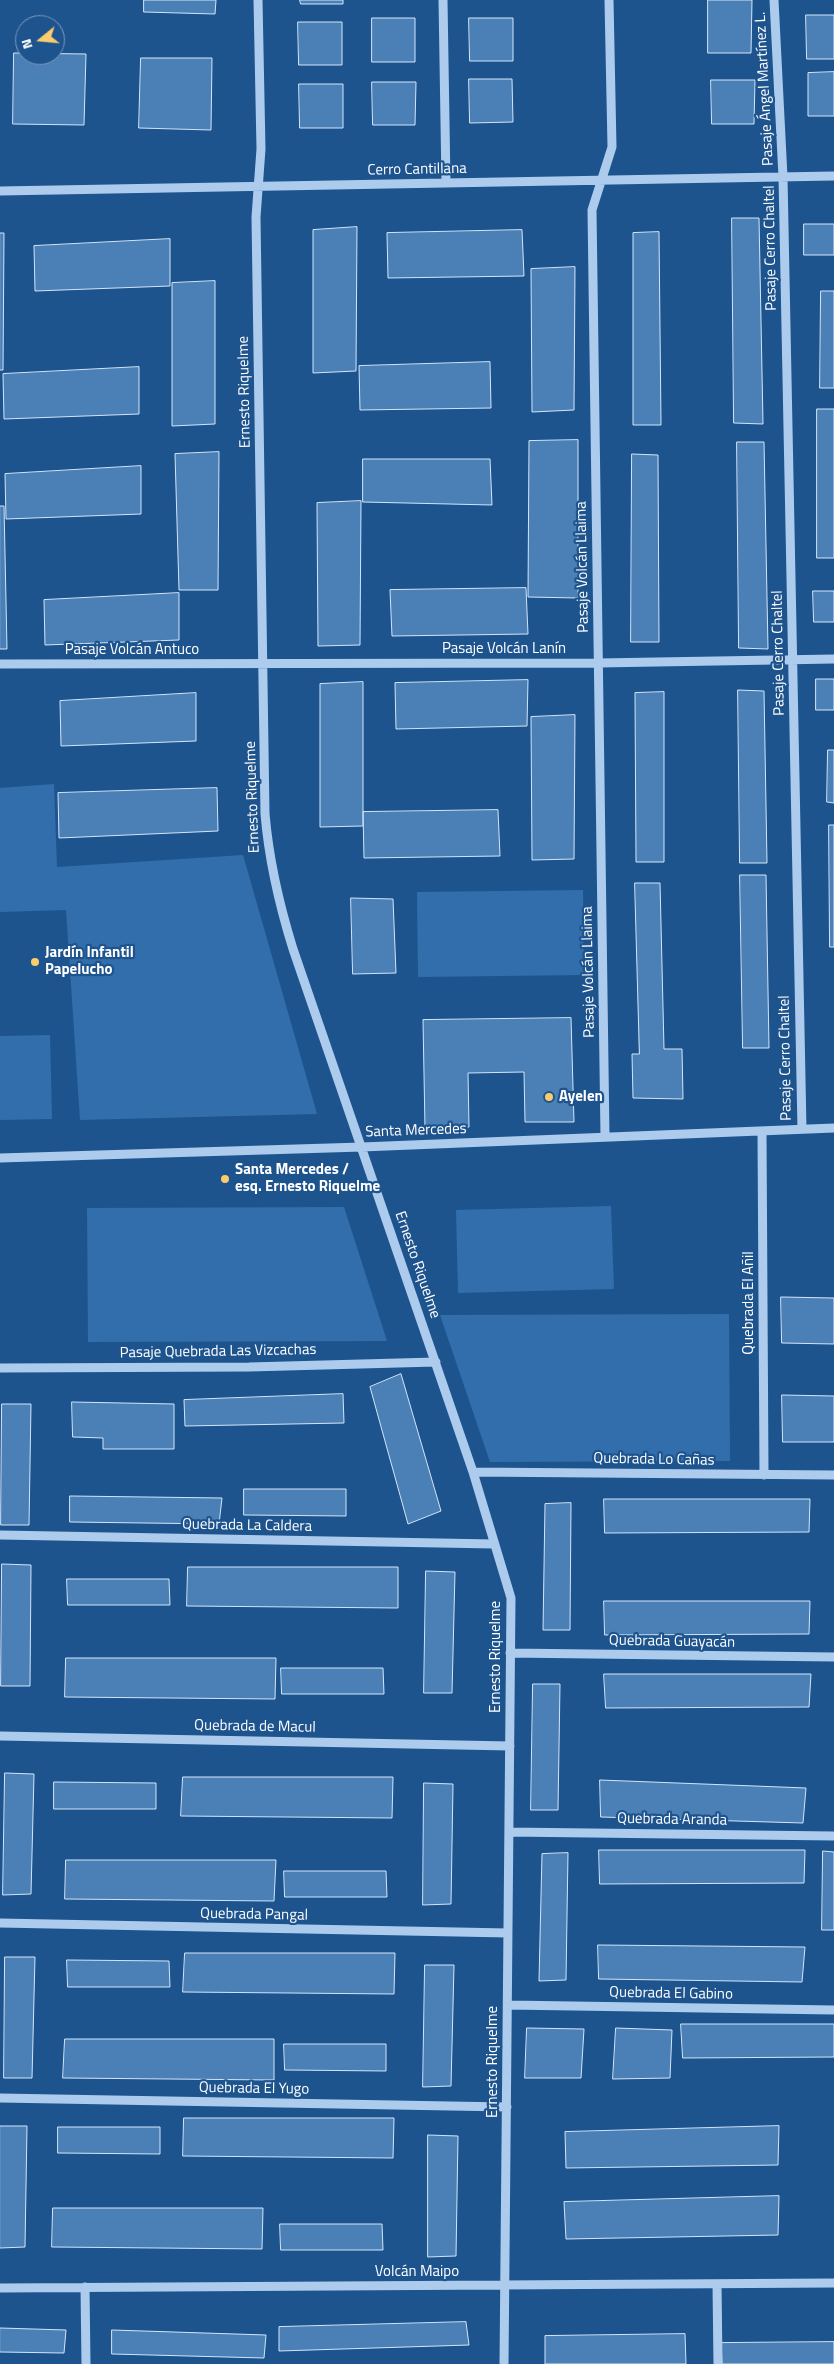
<!DOCTYPE html>
<meta charset="utf-8">
<style>
body{margin:0}
#map{position:relative;width:834px;height:2364px;overflow:hidden;background:#1e548e;font-family:"Titillium Web",sans-serif}
canvas{display:block}
.north{position:absolute;left:15px;top:15px;width:50px;height:50px;box-sizing:border-box;background:#1e548e;border:1px solid #7898bb;border-radius:50%;rotate:253deg;font-size:14px;font-weight:700;line-height:20px;text-align:center;color:#fff}
.north::after{content:'';display:block;margin:auto;width:18px;height:22px;background:#fbcc6c;clip-path:polygon(50% 0,100% 100%,50% 72%,0 100%)}
</style>
<div id="map">
<canvas width="834" height="2364"></canvas>
<div class="north">N</div>
</div>
<script>
const ctx = document.querySelector('canvas').getContext('2d');
ctx.lineJoin = 'round';
function paint(path, color) {
  ctx.fillStyle = color;
  ctx.fill(path, 'evenodd');
}
function strokePath(path, color, width, dash) {
  ctx.strokeStyle = color;
  ctx.lineWidth = width;
  ctx.lineCap = dash ? 'butt' : 'round';
  ctx.setLineDash(dash || []);
  ctx.stroke(path);
}
function drawText(font, color, halo, rows, align = 'center') {
  ctx.font = font + ' "Titillium Web",sans-serif';
  ctx.lineWidth = 4.5;
  ctx.setLineDash([]);
  ctx.textBaseline = 'middle';
  ctx.strokeStyle = halo;
  ctx.fillStyle = color;
  for (const [text, x, y, turn = 0] of rows) {
    ctx.save();
    ctx.translate(x, y);
    ctx.rotate((+turn || 0) * Math.PI / 180);
    ctx.textAlign = isNaN(turn) ? turn : align;
    if (halo) ctx.strokeText(text, 0, 0);
    ctx.fillText(text, 0, 0);
    ctx.restore();
  }
}
const green = new Path2D(`
 M54 784 57 867 243 855 317 1114 80 1120 66 910 0 912V788Z
 M583 890 584 975 418 977 417 892Z
 M50 1035 52 1119 0 1120V1036Z
 M611 1206 614 1289 458 1293 456 1210Z
 M344 1207 387 1341 88 1342 87 1208Z
 M729 1314 730 1461 490 1462 440 1315Z`);
const building = new Path2D(`
 M144 0H216L215 14 144 12Z
 M300 0H343V4H301Z
 M708 0H752L751 53H708Z
 M806 15H834V59H807Z
 M372 18H415V62H372Z
 M469 18H513V61H470Z
 M298 22H342V65H299Z
 M14 53 86 54 84 125 13 124Z
 M141 58H212L211 130 139 128Z
 M834 72V116H808V73Z
 M469 79H512L513 122 470 123Z
 M711 80H755L754 124H712Z
 M372 82H416L415 125H373Z
 M299 84H343V128H300Z
 M732 218H759L763 424 734 423Z
 M804 224H834V255H804Z
 M357 227 356 371 313 373V230Z
 M522 230 524 276 388 278 387 233Z
 M659 232 661 425H633V233Z
 M0 233H4L3 370H0Z
 M170 239V286L35 291 34 246Z
 M575 267 574 410 532 412 531 269Z
 M215 281V424L172 426V283Z
 M821 291H834V388H820Z
 M490 362 491 408 360 410 359 366Z
 M139 367V414L4 419 3 374Z
 M817 409H834V558H817Z
 M578 440V598L528 597 529 441Z
 M737 442H764L768 649 739 648Z
 M219 452 218 590H179L175 454Z
 M632 454 658 455 659 642H631Z
 M363 459H490L492 505 363 502Z
 M141 466V514L6 519 5 474Z
 M361 501 360 645 318 646 317 503Z
 M0 506H4L7 649H0Z
 M526 588 528 634 392 636 390 590Z
 M813 591H834V622H814Z
 M179 593V640L45 645 44 600Z
 M816 679H834V710H816Z
 M528 680 527 726 396 729 395 683Z
 M363 682V826L320 827V684Z
 M738 690 764 691 767 863H740Z
 M664 692V862H636L635 693Z
 M196 693V741L61 746 60 701Z
 M575 715 574 859 532 860 531 717Z
 M828 750H834V803L827 802Z
 M217 788 218 831 59 838 58 793Z
 M498 810 500 856 364 858 363 812Z
 M829 825H834V947H830Z
 M740 875H766L769 1048H743Z
 M635 883H660L664 1049H682L683 1099 633 1098 632 1054H639Z
 M351 898 393 899 396 973 353 974Z
 M571 1018 574 1122H525L524 1072 468 1073 469 1127 425 1128 423 1020Z
 M781 1297 834 1298V1344L782 1343Z
 M401 1374 441 1511 408 1524 370 1387Z
 M343 1394 344 1423 185 1426 184 1400Z
 M782 1395 834 1396V1442H783Z
 M72 1402 174 1404V1449H103V1438L73 1437Z
 M2 1404H31L29 1525H1Z
 M244 1489H346V1516L244 1515Z
 M70 1496 222 1498 219 1524 70 1522Z
 M604 1499H810L809 1532 605 1533Z
 M571 1503 570 1630H543L545 1504Z
 M2 1564 31 1565 30 1686H1Z
 M188 1567H398V1608L187 1606Z
 M426 1571 455 1572 452 1693H424Z
 M67 1579H169L170 1605H68Z
 M604 1601H810L809 1634 605 1635Z
 M66 1658H276L275 1699 65 1697Z
 M281 1668H383L384 1694H282Z
 M604 1674H811L809 1707 606 1708Z
 M533 1684H560L558 1810H531Z
 M5 1773 34 1774 31 1894 3 1895Z
 M183 1777H393L392 1818 181 1816Z
 M600 1780 806 1788 803 1823 601 1817Z
 M54 1782 156 1783V1809H54Z
 M424 1783 453 1784 451 1904 423 1905Z
 M599 1850H805L804 1883 600 1884Z
 M823 1851 834 1852V1930H822Z
 M568 1853 566 1980 539 1981 542 1854Z
 M66 1860H276L274 1901 65 1899Z
 M284 1871H386L387 1897H285Z
 M598 1945 805 1947 802 1982 599 1979Z
 M185 1953H395L394 1994 183 1992Z
 M5 1957H35L32 2078H4Z
 M67 1960 169 1961 170 1987H68Z
 M425 1965H454L451 2086 423 2087Z
 M681 2024H834V2057L683 2058Z
 M527 2028 584 2029 581 2078H525Z
 M616 2028 672 2030 670 2078 613 2079Z
 M65 2039H274V2080L63 2078Z
 M284 2044H386V2071L285 2070Z
 M184 2118H394L393 2158 183 2156Z
 M0 2126H27L25 2247 0 2248Z
 M779 2126 778 2165 566 2168 565 2132Z
 M58 2127H160V2154L58 2153Z
 M428 2135 458 2136 456 2256 428 2257Z
 M779 2196 778 2235 566 2239 564 2202Z
 M53 2208H263L262 2249 52 2247Z
 M280 2224H382L383 2250H281Z
 M466 2322 469 2345 279 2351V2327Z
 M0 2328 66 2330 64 2353 0 2352Z
 M112 2330 266 2335 264 2358 112 2354Z
 M685 2334 686 2364H545V2336Z
 M834 2342V2364H722L721 2343Z`);
const minor = new Path2D(`
 M258 0 261 149 256 217 265 814C269 861 279 904 293 949L473 1472 511 1598 504 2364
 M443 0 446 183
 M774 0 783 177 802 1129
 M0 191 834 176
 M0 664 598 663 834 659
 M762 1131 764 1475
 M605 1137 592 210 612 147 609 0
 M0 1158 362 1147 834 1128
 M0 1368 249 1367 436 1362
 M473 1472 834 1475
 M0 1535 494 1544
 M510 1653 834 1657
 M0 1736 510 1746
 M509 1832 834 1836
 M0 1923 508 1933
 M508 2005 834 2010
 M0 2098 507 2107
 M717 2284 718 2364
 M85 2287 86 2364
 M0 2288 834 2283`);
const markers = [
 [35,962,5,"#fbcc6c"],
 [549,1097,5,"#fbcc6c"],
 [225,1179,5,"#fbcc6c"]
];
const streetNames = [
 ["Pasaje Ángel Martínez L.",765,89,-93],
 ["Cerro Cantillana",417,170,-1],
 ["Pasaje Cerro Chaltel",771,248,-91],
 ["Ernesto Riquelme",245,392,-91],
 ["Pasaje Volcán Llaima",583,567,-91],
 ["Pasaje Volcán Lanín",504,649],
 ["Pasaje Volcán Antuco",132,650],
 ["Pasaje Cerro Chaltel",779,653,-91],
 ["Ernesto Riquelme",253,797,-92],
 ["Pasaje Volcán Llaima",589,972,-91],
 ["Pasaje Cerro Chaltel",786,1058,-91],
 ["Santa Mercedes",416,1131,-2],
 ["Ernesto Riquelme",417,1265,71],
 ["Quebrada El Añil",749,1303,-90],
 ["Pasaje Quebrada Las Vizcachas",218,1352,-1],
 ["Quebrada Lo Cañas",654,1460,1],
 ["Quebrada La Caldera",247,1526,1],
 ["Quebrada Guayacán",672,1642,1],
 ["Ernesto Riquelme",496,1657,-90],
 ["Quebrada de Macul",255,1727,1],
 ["Quebrada Aranda",672,1820,1],
 ["Quebrada Pangal",254,1915,1],
 ["Quebrada El Gabino",671,1994,1],
 ["Ernesto Riquelme",493,2062,-90],
 ["Quebrada El Yugo",254,2089,1],
 ["Volcán Maipo",417,2272]
];
const poiNames = [
 ["Jardín Infantil",45,953],
 ["Papelucho",45,970],
 ["Ayelen",559,1097],
 ["Santa Mercedes /",235,1170],
 ["esq. Ernesto Riquelme",235,1187]
];
paint(green, '#326eab');
paint(building, '#4b80b7');
strokePath(building, '#d2e5f9', 1);
strokePath(minor, '#adcced', 9);
for (const [x, y, r, color] of markers) {
  const dot = new Path2D();
  dot.arc(x, y, r, 0, 2 * Math.PI);
  ctx.fillStyle = color;
  ctx.fill(dot);
  strokePath(dot, '#1e548e', 2);
}
drawText('15px', '#fff', '#1e548e', streetNames);
drawText('bold 15px', '#fff', '#1e548e', poiNames, 'left');
</script>
